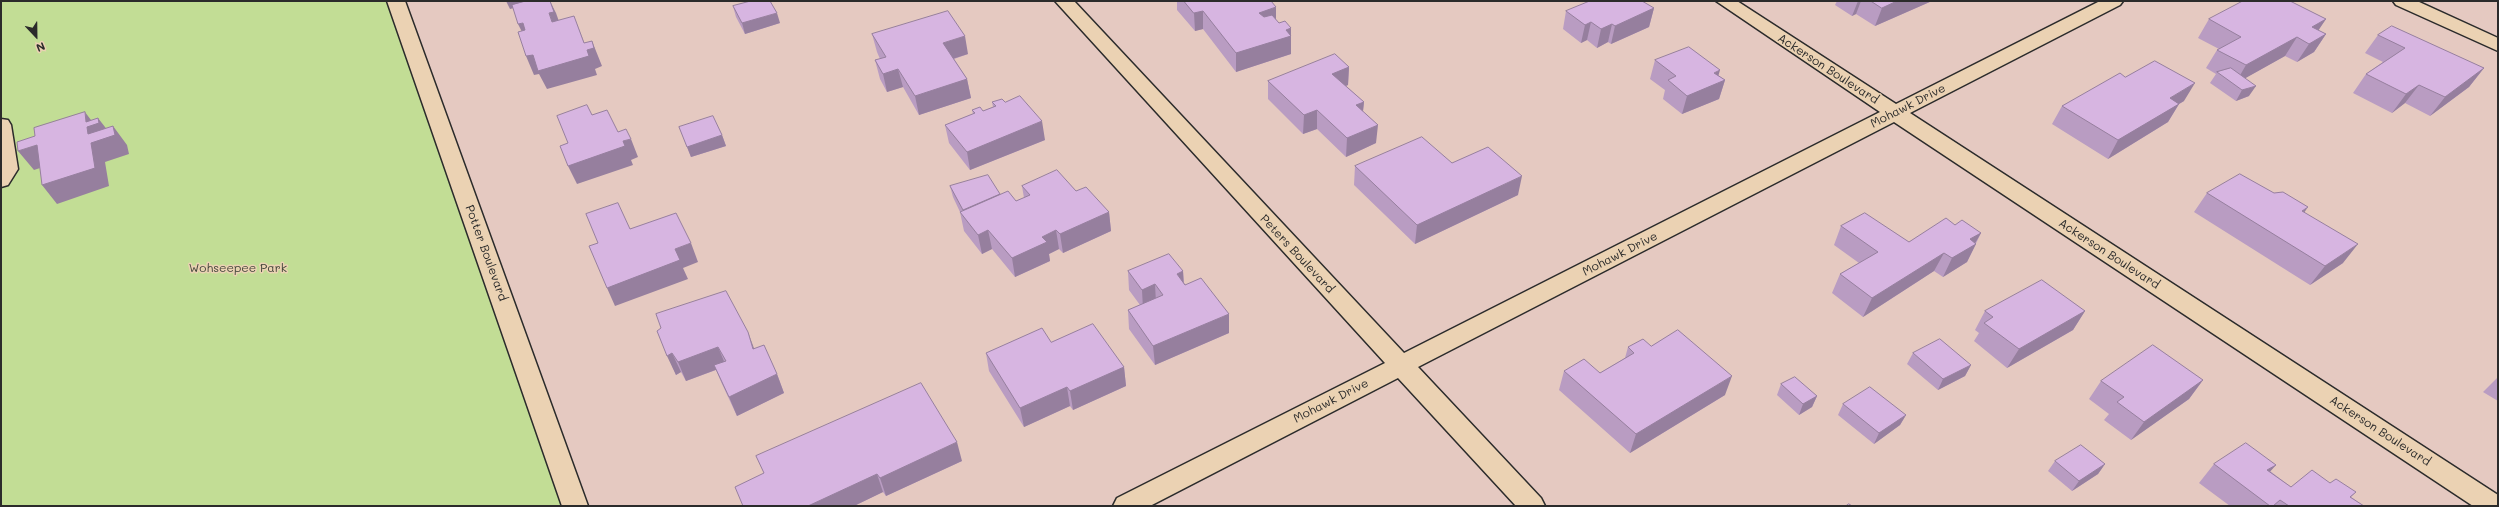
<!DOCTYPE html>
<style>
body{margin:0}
#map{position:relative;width:2499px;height:507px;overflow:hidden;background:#e5c9c1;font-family:Mali,sans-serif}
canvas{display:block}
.frame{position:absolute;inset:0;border:2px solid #2b2b2b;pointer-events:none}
.north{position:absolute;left:16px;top:16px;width:40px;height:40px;-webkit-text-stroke:3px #ebd2b3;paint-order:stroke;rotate:158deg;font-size:11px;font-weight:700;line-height:16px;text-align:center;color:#2b2b2b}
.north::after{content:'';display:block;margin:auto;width:14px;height:18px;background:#2b2b2b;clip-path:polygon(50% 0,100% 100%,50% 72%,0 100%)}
</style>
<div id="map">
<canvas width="2499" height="507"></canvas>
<div class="frame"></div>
<div class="north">N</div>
</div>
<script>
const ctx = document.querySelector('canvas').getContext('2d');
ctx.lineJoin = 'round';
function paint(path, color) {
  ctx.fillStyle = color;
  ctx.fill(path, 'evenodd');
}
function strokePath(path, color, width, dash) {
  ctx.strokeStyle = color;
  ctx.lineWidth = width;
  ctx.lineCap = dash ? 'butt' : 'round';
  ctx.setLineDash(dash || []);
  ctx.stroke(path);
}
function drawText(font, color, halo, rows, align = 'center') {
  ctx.font = font + ' Mali,sans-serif';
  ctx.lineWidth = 3;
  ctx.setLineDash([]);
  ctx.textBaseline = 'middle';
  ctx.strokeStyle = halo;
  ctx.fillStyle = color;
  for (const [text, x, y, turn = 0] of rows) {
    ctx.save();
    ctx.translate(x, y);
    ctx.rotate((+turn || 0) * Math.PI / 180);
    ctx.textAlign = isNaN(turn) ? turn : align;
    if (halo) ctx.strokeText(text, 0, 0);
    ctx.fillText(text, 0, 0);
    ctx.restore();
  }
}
const green = new Path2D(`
 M1 1H396L575 506H1Z`);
const service = new Path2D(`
 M1 119 8 120 11 125 18 169 8 185 1 187Z`);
const minor = new Path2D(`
 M387 1H405L588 506H562Z
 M1055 1H1074L1404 353 1880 112 1716 1H1737L1896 104 2100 1H2123L2120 5 1910 113 2498 495V506H2473L1894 122 1418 367 1541 498 1545 506H1516L1398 378 1150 506H1113L1117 498 1385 363Z
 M2393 1H2417L2498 38V51L2396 5Z`);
const wall = new Path2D(`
 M1177 1H1271L1276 20 1279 23 1291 28V54L1236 72 1203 29 1195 31 1177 10Z
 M1837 1H1932L1875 26 1856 14 1852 16 1835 5Z
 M733 6 780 23 745 34 736 17Z
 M1654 8 1649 27 1611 44 1608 42 1597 48 1587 40 1581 43 1563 29 1566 11Z
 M2209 19H2326L2318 30 2326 34 2314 52 2297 62 2285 56 2245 78 2249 96 2236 101 2210 83 2216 74 2206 68 2217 50 2219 49 2198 38Z
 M872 34 968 54 954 59 967 79 971 98 919 115 903 87 887 92 880 79 875 60 880 59 877 52Z
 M2378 35 2484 68 2469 87 2430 116 2405 103 2392 113 2353 93 2366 74 2383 62 2365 53Z
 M1655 60 1718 75 1725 80 1719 99 1682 114 1663 99 1665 90 1650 79Z
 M1349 67 1348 85 1346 86 1364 102 1363 111 1376 143 1346 157 1317 129 1303 134 1268 99V81Z
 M2125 77 2184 101 2179 104 2168 122 2108 159 2052 124 2062 106Z
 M992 102 1045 140 970 170 949 143 945 125 973 114 972 110 983 111 993 107Z
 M679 127 722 135 726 146 691 157Z
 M1452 163 1518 195 1415 244 1354 185 1355 166Z
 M950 186 1000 194 1016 201 1024 198 1022 186 1076 191 1109 212 1111 231 1063 253 1059 249 1049 254 1050 261 1015 277 992 249 982 254 964 231 960 212 953 197Z
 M2207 193 2304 212 2343 263 2310 285 2194 212Z
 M1955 225 1981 233 1967 262 1943 277 1934 271 1863 317 1832 293 1840 274 1859 263 1834 245 1841 226 1909 242Z
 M1128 271H1183L1184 283 1229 333 1155 365 1129 329 1128 310 1140 305 1129 290Z
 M1985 311H2085L2073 330 2007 368 1974 341 1979 333 1975 330Z
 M657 331 754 348 777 374 784 393 737 416 722 384 716 370 686 381 681 372 676 375Z
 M1051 342 1124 367 1126 386 1073 410 1070 406 1024 427 989 371 986 353Z
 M1651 346 1725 395 1630 453 1559 390 1564 371 1600 373 1625 358 1628 347Z
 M1913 353 1971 365 1965 376 1938 390 1907 364Z
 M2498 377V401L2483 392Z
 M2203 380 2189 399 2131 440 2104 420 2109 414 2089 399 2101 381Z
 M1781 384 1817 396 1812 407 1799 415 1777 395Z
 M1843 404 1906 415 1900 425 1874 444 1838 415Z
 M756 456 962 461 886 496 883 492 854 506H743L764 473Z
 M2055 461 2105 464 2098 474 2072 491 2048 471Z
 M2214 464 2276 465 2270 471 2291 487 2330 483 2356 492 2351 497 2364 506H2230L2199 483Z`);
const shadedWall = new Path2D(`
 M506 1H541L510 9Z
 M550 1 556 13 562 30 552 22 549 13Z
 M1858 1H1861L1856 14 1852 16Z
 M1897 1H1932L1875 26 1882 8Z
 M1276 7V25L1259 31V13Z
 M1654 8 1649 27 1611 44 1615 26Z
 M1203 11V29L1195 31 1194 13Z
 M777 13 780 23 745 34 742 23Z
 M574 16 587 50 592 41 602 66 595 69 597 75 547 89 539 74 534 75 526 56 584 43Z
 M2326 19 2314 37 2312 27Z
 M1591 22 1587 40 1581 43 1585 25Z
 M523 23 531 41 527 42 518 24Z
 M1612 24 1608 42 1597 48 1601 29Z
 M1291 28V54L1236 72V53L1286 30Z
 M2326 34 2314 52 2297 62 2309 44Z
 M965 36 968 54 946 61 943 43Z
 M2297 37 2285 56 2235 84 2246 65Z
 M1349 67 1348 85 1331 92 1332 74Z
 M2484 68 2469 87 2430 116 2445 97Z
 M898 69 903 87 887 92 883 74Z
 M1720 70 1716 84 1725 80 1719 99 1682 114 1687 96 1714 73Z
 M967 79 971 98 919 115 915 96Z
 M2195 83 2184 101 2179 104 2168 122 2108 159 2118 140 2170 98Z
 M2419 85 2405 103 2392 113 2406 94Z
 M2256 86 2249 96 2236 101 2242 90Z
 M1364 102 1362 120 1356 105Z
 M1317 110V129L1303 134 1304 115Z
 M85 112 94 124 98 118 112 136 113 126 127 145 129 154 105 162 109 186 57 204 42 185 86 122Z
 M1042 121 1045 140 970 170 967 152Z
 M1378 125 1376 143 1346 157 1347 138Z
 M722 135 726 146 691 157 687 147Z
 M631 139 638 157 631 160 633 165 577 184 568 166 623 141Z
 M37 145 52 164 34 170 18 151Z
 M1522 176 1518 195 1415 244 1417 225Z
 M2308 207 2295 226 2302 211Z
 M1109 212 1111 231 1063 253 1060 234Z
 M988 230 992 249 982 254 978 235Z
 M1056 230 1059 249 1049 254 1050 261 1015 277 1012 258 1042 237Z
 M1981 233 1974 245 1976 244 1967 262 1943 277 1952 258 1970 239Z
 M691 243 698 262 683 268 688 279 615 306 607 288 675 249Z
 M2358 244 2343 263 2310 285 2325 266Z
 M1944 253 1934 271 1863 317 1872 298Z
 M1183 271 1184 290 1177 274Z
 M1155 284 1156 303 1143 309 1142 290Z
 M2085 311 2073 330 2007 368 2019 349Z
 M1229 314V333L1155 365 1153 346Z
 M748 332 755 351 753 349Z
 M718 347 726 366 686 381 678 362Z
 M672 353 681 372 676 375 667 356Z
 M1971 365 1965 376 1938 390 1943 379Z
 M1124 367 1126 386 1073 410 1070 391Z
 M777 374 784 393 737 416 729 397Z
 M1732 376 1725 395 1630 453 1636 434Z
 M2203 380 2189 399 2131 440 2144 422Z
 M1067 387 1070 406 1024 427 1020 408Z
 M1817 396 1812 407 1799 415 1803 404Z
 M1906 415 1900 425 1874 444 1879 433Z
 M957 442 962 461 886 496 880 478Z
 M2105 464 2098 474 2072 491 2079 481Z
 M2276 465 2260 483 2267 470Z
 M877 474 883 492 854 506H808Z`);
const building = new Path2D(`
 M526 1H550L554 12 549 13 552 22 574 16 584 43 592 41 594 48 587 50 589 56 538 71 533 55 526 56 518 32 525 30 523 23 518 24 512 5Z
 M751 1H770L777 13 742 23 733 6Z
 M1184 1H1271L1276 7 1259 13 1264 17 1272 15 1279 23 1285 21 1291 28 1286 30 1291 36 1236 53 1203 11 1194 13Z
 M1590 1H1642L1654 8 1615 26 1612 24 1601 29 1591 22 1585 25 1566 11Z
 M1871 1H1897L1882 8Z
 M2243 1H2290L2326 19 2312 27 2326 34 2309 44 2297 37 2246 65 2217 50 2241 37 2209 19Z
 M948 11 965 36 943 43 967 79 915 96 898 69 883 74 875 60 886 57 872 34Z
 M2392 26 2484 68 2445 97 2419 85 2406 94 2366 74 2405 48 2378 35Z
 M1689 47 1720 70 1714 73 1725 80 1687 96 1668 80 1676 76 1655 60Z
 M1335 54 1349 67 1332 74 1364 102 1356 105 1378 125 1347 138 1317 110 1304 115 1268 81Z
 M2155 61 2195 83 2170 98 2179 104 2118 140 2062 106 2120 73 2125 77Z
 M2231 68 2256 86 2242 90 2217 72Z
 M1020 96 1042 121 967 152 945 125 975 113 972 110 980 107 983 111 996 106 992 102 1002 99 1005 102Z
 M587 105 592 115 607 110 618 132 626 129 631 139 623 141 625 146 568 166 560 146 568 143 557 116Z
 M85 112 86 122 98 118 99 123 87 127 88 134 113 126 115 135 91 143 95 168 42 185 37 145 18 151 17 142 35 136 34 128Z
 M713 116 722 135 687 147 679 127Z
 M1422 137 1452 163 1488 147 1522 176 1417 225 1355 166Z
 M1057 170 1076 191 1086 187 1109 212 1060 234 1056 230 1042 237 1047 242 1012 258 988 230 978 235 960 212 1008 191 1016 201 1030 195 1022 186Z
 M2240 174 2274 193 2283 192 2308 207 2302 211 2358 244 2325 266 2207 193Z
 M988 175 1000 194 963 210 950 186Z
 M618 203 630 229 676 213 691 243 675 249 680 260 607 288 589 246 598 243 586 214Z
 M1865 213 1909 242 1946 218 1955 225 1962 220 1981 233 1970 239 1976 244 1952 258 1944 253 1872 298 1840 274 1878 252 1841 226Z
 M1169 254 1183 271 1177 274 1185 285 1201 278 1229 314 1153 346 1128 310 1163 295 1155 284 1142 290 1128 271Z
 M2042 280 2085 311 2019 349 1984 323 1993 317 1985 311Z
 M726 291 748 332 753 349 764 345 777 374 729 397 714 365 726 361 718 347 678 362 672 353 667 356 657 331 661 328 656 314Z
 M1093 324 1124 367 1070 391 1067 387 1020 408 986 353 1042 328 1051 342Z
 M1678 330 1732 376 1636 434 1564 371 1584 359 1600 373 1634 353 1628 347 1643 339 1651 346Z
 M1940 339 1971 365 1943 379 1913 353Z
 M2153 345 2203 380 2144 422 2117 402 2124 397 2101 381Z
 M1795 377 1817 396 1803 404 1781 384Z
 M921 383 957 442 880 478 877 474 808 506H743L735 487 764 473 756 456Z
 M1870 387 1906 415 1879 433 1843 404Z
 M2246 443 2276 465 2267 470 2291 487 2312 470 2330 483 2336 479 2356 492 2350 497 2364 506H2289L2280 500 2273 506H2270L2214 464Z
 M2081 445 2105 464 2079 481 2055 461Z
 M1849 504 1852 506H1846Z`);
const streetNames = [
 ["Ackerson Boulevard",1828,69,33],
 ["Mohawk Drive",1908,106,-27],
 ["Potter Boulevard",486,253,70],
 ["Peters Boulevard",1297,254,47],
 ["Mohawk Drive",1620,254,-27],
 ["Ackerson Boulevard",2109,254,33],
 ["Mohawk Drive",1331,401,-27],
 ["Ackerson Boulevard",2380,431,33]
];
const parkNames = [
 ["Wohseepee Park",238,268]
];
paint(green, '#c2dd95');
strokePath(service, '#2b2b2b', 3);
strokePath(minor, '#2b2b2b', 3);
paint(service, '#ebd2b3');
paint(minor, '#ebd2b3');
paint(wall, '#b99cc2');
paint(shadedWall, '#967f9e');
paint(building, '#d7b5e1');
strokePath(building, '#967f9e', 1);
drawText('12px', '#2b2b2b', '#ebd2b3', streetNames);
drawText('12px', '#42463b', '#ebd2b3', parkNames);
</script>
